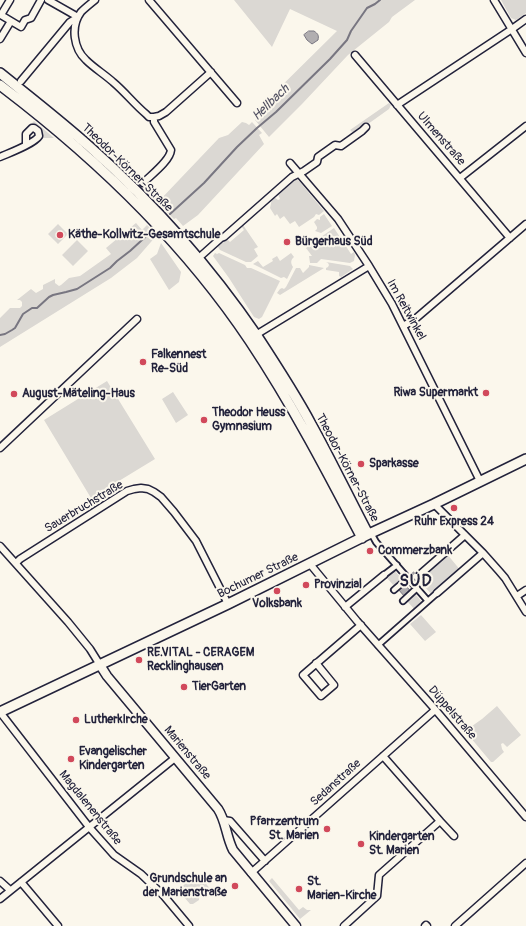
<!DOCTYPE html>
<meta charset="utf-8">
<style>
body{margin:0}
canvas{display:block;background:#fbf7ec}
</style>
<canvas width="526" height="926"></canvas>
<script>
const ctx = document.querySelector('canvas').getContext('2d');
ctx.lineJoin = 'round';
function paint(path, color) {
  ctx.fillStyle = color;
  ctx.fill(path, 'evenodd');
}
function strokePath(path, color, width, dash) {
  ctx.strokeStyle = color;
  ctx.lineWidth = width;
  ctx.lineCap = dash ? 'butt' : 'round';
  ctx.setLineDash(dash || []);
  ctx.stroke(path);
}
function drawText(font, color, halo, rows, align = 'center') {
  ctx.font = font + ' Pangolin,sans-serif';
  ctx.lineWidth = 4;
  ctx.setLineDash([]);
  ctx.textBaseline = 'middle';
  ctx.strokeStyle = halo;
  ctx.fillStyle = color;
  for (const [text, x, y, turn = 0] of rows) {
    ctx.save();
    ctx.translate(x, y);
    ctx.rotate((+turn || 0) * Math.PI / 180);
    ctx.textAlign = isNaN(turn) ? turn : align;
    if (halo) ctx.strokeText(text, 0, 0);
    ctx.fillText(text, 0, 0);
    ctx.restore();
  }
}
const green = new Path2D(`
 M234 0H415L392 17 389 22 348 55 302 104 269 137 255 120 258 118 255 112 337 31 290 9 272 47Z
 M501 0H526V13L516 20 511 18Z
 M389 103 391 105 389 109 354 134 350 130Z
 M34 121 54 138H55H40L41 135 28 127Z
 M242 122 246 123 249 125 252 122 262 133 259 135 264 144 198 215 183 226 176 218 174 219 164 209 166 207 159 201 219 138 228 135Z
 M296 179 299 181 324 211 319 215 316 214 314 217 299 227 295 221 290 224 284 216 280 219 277 214 275 216 270 208 272 199 274 197 278 200 280 199 278 194 294 180Z
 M324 214 332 226 321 233 315 231 317 229V227L314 222 317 219 320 220V217Z
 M136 223 142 230 147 225 157 235 137 258 111 278 0 347V318L10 308H20L22 306V302L20 300H17L31 289 36 293 43 289V285L55 279V283L59 286 61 285 69 278 80 276 111 254 106 248Z
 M58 224 68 234 58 244 48 234Z
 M243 225 258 247 254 249 258 256 251 262H246L220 250 218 247C220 242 223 242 227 239L230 242 244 230 241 226Z
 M334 228 351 254 354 252 355 255 354 261 350 263 321 259 317 263H310L309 256H312L306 248 315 241 317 244 320 242 318 239Z
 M77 240 88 251 73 266 62 255Z
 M161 243 181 272 179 282 169 290 150 259 157 254Z
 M215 253 217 254 219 253 245 265 247 268H251L280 281 262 317 259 319 254 317 229 278 213 256Z
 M291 253 294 257C290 260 291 264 293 267L287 279 284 277 281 278 253 264 258 261 263 267 273 261 272 259 277 256 280 261Z
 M326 262 350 266 353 269 341 277 339 276V272L326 270V268L328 267 329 265 328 263Z
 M309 265 324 268 280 295 277 293 280 289 282 288 284 289 286 287 296 268H300L303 273 309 267Z
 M107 381 155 459 91 498 44 420Z
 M173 392 188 415 176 423 162 399Z
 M447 554 461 571 432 595 418 579Z
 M394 570 403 580 395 587 386 577Z
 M415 594 423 603 415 610 407 601Z
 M421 615 436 632 425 641 410 624Z
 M497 706 521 735 507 747 503 743 501 744 502 749 504 752 493 762H491L465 731 482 719Z
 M197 873 212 891 207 895 200 887 195 888 194 890 199 897V900L193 904H190L178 890Z
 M272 878 299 910 303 907 307 910H311L300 919 269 881Z`);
const water = new Path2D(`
 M309 31H314C318 34 319 35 318 40L312 44 307 40 304 35Z
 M404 583 411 592 405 597 398 589Z`);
const stream = new Path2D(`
 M170 214 204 183 237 147 257 128 276 112 330 59 347 40 351 31 367 8 375 4 380 0
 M0 335 5 334 12 330 15 328 23 314 32 308H37L49 297 53 295 66 292 77 289 110 268 117 261 130 251 142 240 152 231`);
const pedestrian = new Path2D(`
 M371 533 376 542 428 601
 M384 575 397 565
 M394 590 408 578
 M403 601 417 588
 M378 645 437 593`);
const minor = new Path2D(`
 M10 0 1 15 21 27 25 20 31 18 41 0
 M48 0 78 17
 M95 0C90 4 85 8 81 12 70 27 74 49 86 60 94 68 104 74 113 82 125 92 134 104 146 114L149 117H154V122L171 150C170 161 151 175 143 183
 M149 0 237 103
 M494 0 526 53
 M0 39 11 21
 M355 55 510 238
 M21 81 70 22 78 17
 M397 105 512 29 526 19
 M154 117 159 116 166 112 211 72
 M0 157C9 153 34 144 39 136L38 131 34 128H32L26 134V145
 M290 163 338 219 369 266 392 304 480 481
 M460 178 526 126
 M202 255 221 238 224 237 292 177 304 171 317 162 318 157 335 145 341 146 362 131 366 127
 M403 326 414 320 526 224
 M254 336 369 266
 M0 448 137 319
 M434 504 483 553 499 571 505 578 526 612
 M0 546 68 622 90 649 100 665
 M16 563 20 559 127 491 134 489 141 488 148 489 154 492 161 497 174 512 196 541 228 604
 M310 564 357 621 433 707 526 817
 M417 577 465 535
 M437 593 483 553
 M517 596 526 590
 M345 607 384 575
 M316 663 334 685 321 696 303 675 361 625
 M0 712 89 827 114 855 141 874 164 896 189 926
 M223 820 230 821 265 861
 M440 821 454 836
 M251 873 435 710
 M0 881 10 890
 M21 882 58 926
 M0 899 175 758
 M344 926 377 896 379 875 440 821 383 756
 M425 926 426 925 427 926
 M455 926 526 863`);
const tertiary = new Path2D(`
 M100 665 107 676 218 809C226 821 226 836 233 850L296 926`);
const secondary = new Path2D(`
 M0 73C31 98 62 122 91 148 154 204 210 267 257 336 276 365 295 394 311 424 331 460 349 498 368 534
 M0 85C95 157 184 242 250 341 292 404 327 471 362 538
 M0 712 228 604 371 533 434 504 526 459`);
const markers = [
 [60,235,4,"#d1495b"],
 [287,242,4,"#d1495b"],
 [143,362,4,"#d1495b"],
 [486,393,4,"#d1495b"],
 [14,394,4,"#d1495b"],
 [204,420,4,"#d1495b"],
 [361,464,4,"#d1495b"],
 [454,508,4,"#d1495b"],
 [370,551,4,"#d1495b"],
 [306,585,4,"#d1495b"],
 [277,591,4,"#d1495b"],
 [139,660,4,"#d1495b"],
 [184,687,4,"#d1495b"],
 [76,720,4,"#d1495b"],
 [71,759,4,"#d1495b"],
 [327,829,4,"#d1495b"],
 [361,844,4,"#d1495b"],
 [235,886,4,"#d1495b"],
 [299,889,4,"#d1495b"]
];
const streetNames = [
 ["Ulmenstraße",441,139,49],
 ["Theodor-Körner-Straße",127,168,44],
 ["Im Reitwinkel",406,310,61],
 ["Theodor-Körner-Straße",347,468,62],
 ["Sauerbruchstraße",84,507,-31],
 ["Bochumer Straße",258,576,-26],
 ["Düppelstraße",452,713,49],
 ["Marienstraße",187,753,50],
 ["Sedanstraße",336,783,-42],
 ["Magdalenenstraße",90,808,51]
];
const poiNames = [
 ["Käthe-Kollwitz-Gesamtschule",68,235],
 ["Bürgerhaus Süd",295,242],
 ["Falkennest",151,355],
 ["Re-Süd",151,369],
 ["Riwa Supermarkt",478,393,"right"],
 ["August-Mäteling-Haus",22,394],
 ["Theodor Heuss",212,413],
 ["Gymnasium",212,427],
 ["Sparkasse",369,464],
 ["Ruhr Express 24",454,522,"center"],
 ["Commerzbank",378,551],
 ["Provinzial",314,585],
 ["Volksbank",277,604,"center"],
 ["RE.VITAL - CERAGEM",147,653],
 ["Recklinghausen",147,667],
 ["TierGarten",192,687],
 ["LutherkIrche",84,720],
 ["Evangelischer",79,752],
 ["Kindergarten",79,766],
 ["Pfarrzentrum",319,822,"right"],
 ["St. Marien",319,836,"right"],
 ["Kindergarten",369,837],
 ["St. Marien",369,851],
 ["Grundschule an",227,879,"right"],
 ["der Marienstraße",227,893,"right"],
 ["St.",307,882],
 ["Marien-Kirche",307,896]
];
const waterNames = [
 ["Hellbach",271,103,-44]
];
const districtNames = [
 ["SÜD",416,582]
];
paint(green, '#dbd8d3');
paint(water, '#b1aeb0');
strokePath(water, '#787681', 1);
strokePath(stream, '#787681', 2);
strokePath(pedestrian, '#22223b', 8);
strokePath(minor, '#22223b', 9);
strokePath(tertiary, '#22223b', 11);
strokePath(secondary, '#22223b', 12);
strokePath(pedestrian, '#fbf7ec', 4.5);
strokePath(minor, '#fbf7ec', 6);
strokePath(tertiary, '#fbf7ec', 8);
strokePath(secondary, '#fbf7ec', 9);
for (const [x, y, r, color] of markers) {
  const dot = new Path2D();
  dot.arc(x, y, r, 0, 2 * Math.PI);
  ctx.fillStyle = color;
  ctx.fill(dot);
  strokePath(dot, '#fbf7ec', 1.5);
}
drawText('12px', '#22223b', '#fbf7ec', streetNames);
drawText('bold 12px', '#22223b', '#fbf7ec', poiNames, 'left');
drawText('italic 13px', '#545364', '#fbf7ec', waterNames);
ctx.letterSpacing = '1px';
drawText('bold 16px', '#22223b', '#fbf7ec', districtNames);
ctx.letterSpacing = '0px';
</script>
